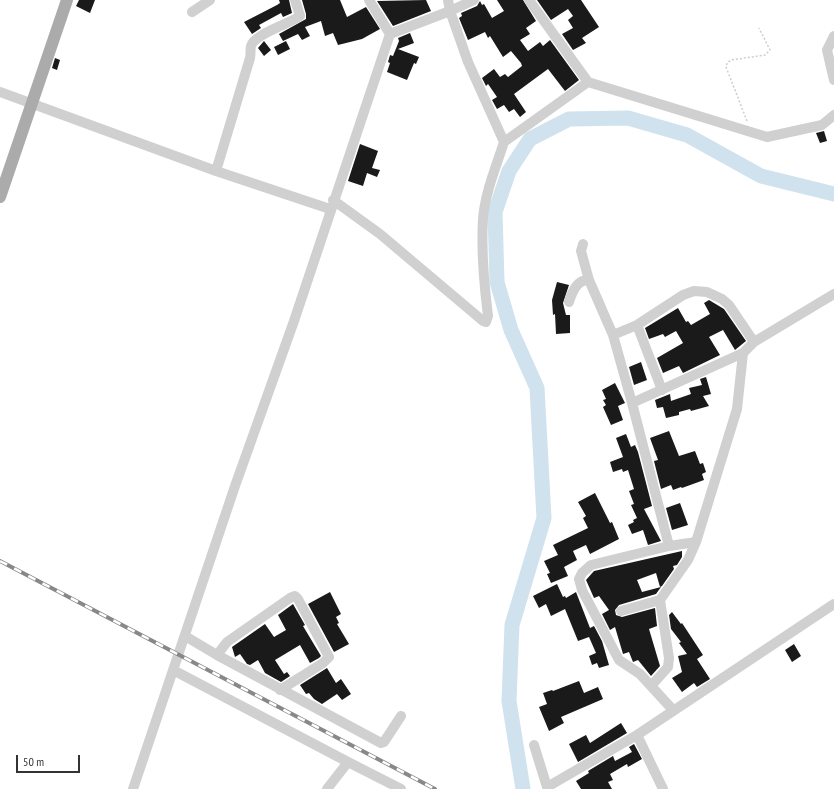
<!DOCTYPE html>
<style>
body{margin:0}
#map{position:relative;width:834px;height:789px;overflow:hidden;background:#fff;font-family:"PT Sans Narrow",sans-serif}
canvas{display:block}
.scale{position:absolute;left:16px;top:755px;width:64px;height:18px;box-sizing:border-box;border:2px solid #333;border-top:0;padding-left:5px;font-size:12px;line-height:14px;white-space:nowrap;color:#333;-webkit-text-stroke:3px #fff;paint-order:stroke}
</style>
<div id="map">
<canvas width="834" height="789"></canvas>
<div class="scale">50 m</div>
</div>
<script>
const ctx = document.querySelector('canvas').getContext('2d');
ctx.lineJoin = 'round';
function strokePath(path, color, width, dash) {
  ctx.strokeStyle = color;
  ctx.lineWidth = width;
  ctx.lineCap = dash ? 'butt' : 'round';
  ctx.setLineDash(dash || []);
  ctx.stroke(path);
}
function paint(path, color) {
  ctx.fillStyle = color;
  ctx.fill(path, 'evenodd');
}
const river = new Path2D(`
 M523 789 509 701 512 625 544 518 537 388 511 330 497 282 495 212 509 171 530 139 569 119 628 118 687 135 761 176 834 194`);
const building = new Path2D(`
 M79 0H95L90 13 76 6Z
 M279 0H289L292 13 283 17 281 13 259 25 261 28 252 34 244 22 277 5 280 3Z
 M302 0H340L347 17 366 7 380 29 362 39 338 45 333 33 325 36 321 21 305 27 310 36 302 40 298 34 283 41 279 34 306 19V14Z
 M426 0 431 11 393 26 377 1Z
 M497 0H523L536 21 526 28 530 34 520 40 528 51 540 42 543 46 550 40 579 80 565 91 548 69 514 94 526 112 520 117 514 109 509 112 504 105 497 109 492 100 497 97 488 84 486 86 482 78 494 69 500 77 505 74 508 77 522 66 521 63 511 51 503 57 490 36 488 38 485 32 468 40 459 18 462 16 461 13 477 6 480 1 482 5 484 4 492 18 504 11Z
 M537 0H581L599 27 582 38 586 43 573 50 562 34 573 28 568 20 573 16 568 9 551 20Z
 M410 33 414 43 398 49 419 57 416 64 414 63 407 80 387 72 390 63 388 62 390 55 393 56 399 41 398 38Z
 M264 41 271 50 264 56 258 48Z
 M286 41 290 49 278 55 274 47Z
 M55 58 60 60 57 70 52 68Z
 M824 131 827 141 820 143 816 133Z
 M360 144 378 151 372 168 380 170 377 177 367 173 363 186 348 181Z
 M557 282 569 285 563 303 566 315H570V333L556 334 555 314 553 315 552 300Z
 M709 300 724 309 746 341 735 350 723 330 709 337 720 355 683 373 679 366 663 373 657 358 683 343 676 331 665 337 663 334 649 339 645 328 678 308 686 322 688 321 691 325 710 314 704 303Z
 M641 362 647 380 634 385 629 367Z
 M706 377 711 394 703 396 709 406 691 411 690 409 679 412V415L666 418 663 407 657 408 655 400 670 394 671 401 691 394 689 388 702 385 700 379Z
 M615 383 625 403 618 406 623 420 611 425 603 407 606 405 603 400 606 399 602 390Z
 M669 431 679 456 695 451 700 464 703 463 706 472 702 474 704 480 682 488 681 487 673 490 671 485 661 489 654 461 658 460 650 438Z
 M626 434 631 447 635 445 638 452 652 506 644 509 661 541 648 545 643 530 632 534 628 525 634 522 633 520 637 518 631 505 634 504 629 491 634 489 628 470 623 472 622 469 613 472 610 462 623 457 616 438Z
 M595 493 610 523 612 522 619 539 590 554 586 545 573 551 577 560 564 567 568 576 551 583 547 574 550 573 544 561 558 555 553 545 588 528 583 518 586 516 578 502Z
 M680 503 688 525 672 530 666 508Z
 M682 551V557L677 565 673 566 674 569 662 586 660 587 656 573 637 580 642 592 661 587 656 594 619 605 615 610 616 615 622 617 655 608 657 626 649 629 660 666 651 676 638 660 633 662 629 652 623 654 615 627 610 630 602 614 609 610 599 596 594 598 586 580 594 571Z
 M557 584 563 597 565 596 566 598 576 592 590 628 594 626 602 641 609 665 599 668 597 663 592 665 589 656 596 653 589 637 578 641 565 609 551 616 546 604 539 608 533 596Z
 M330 592 341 614 336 617 339 623 337 624 349 644 334 652 308 604Z
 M293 604 305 625 303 626 321 656 319 658 310 663 300 645 275 660 284 674 287 672 290 676 281 682 265 673 258 660 250 665 247 664 240 654 235 657 232 647 265 624 274 637 286 630 278 615Z
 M672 612 681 624 682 623 703 655 697 659 710 679 697 687 694 683 682 692 672 678 682 672 678 656 687 654 679 643 681 642 671 629 669 615Z
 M794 644 801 656 792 662 785 650Z
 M327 668 336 683 341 679 351 694 342 700 337 694 322 704 314 699 309 693 306 694 300 685Z
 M579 681 584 693 598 687 603 699 561 717 564 723 549 731 539 707 547 704 543 693 552 690 553 691Z
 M621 723 627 733 578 762 569 744 586 735 590 743Z
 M634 744 642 759 628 767 627 764 610 774 613 780 608 782 612 789H581L576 781 589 773 588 771 613 756 615 761 632 752 629 747Z`);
const path = new Path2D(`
 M747 121 726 67 727 63 731 60 765 55 770 50 759 28`);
const minor = new Path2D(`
 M369 0 390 34
 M474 0 450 11 468 62 504 142 588 82
 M529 0 588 82 767 137 822 125 834 115
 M192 12 210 0
 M390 34 450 11 448 0
 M834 36 827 50 834 80
 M0 92 216 171 330 209
 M216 171 250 58C251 54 250 50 251 46 254 34 289 24 300 16L295 0
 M333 200 380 234 483 321 486 322 488 316C484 284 481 251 483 219 485 193 496 167 504 142
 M583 244 581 251 589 280
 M569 302C572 292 577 279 589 280L613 335 637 325 683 295 694 291 707 292 722 299 729 305 754 342
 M637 325 662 390
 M613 335 632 403
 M669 546 632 403 743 353 754 342 834 294
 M621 611 660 600
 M185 636 217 655 381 743 384 742 401 716
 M217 655 227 642 290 598 295 596 298 599 329 657 323 663 280 690
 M173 670 348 762
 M651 686 668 667 669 658 660 600 688 560 696 542 737 409 743 353
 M673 710 640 674 619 660 582 590 579 579 582 573 591 565 669 546 696 542
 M637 735 663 789
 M534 745 547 787 637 735 834 604
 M133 789 235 486 294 321 390 34
 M327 789 348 762 401 789`);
const major = new Path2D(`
 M0 197 67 0`);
const rail = new Path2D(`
 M0 561 435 789`);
strokePath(river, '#cfe2ee', 15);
paint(building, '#1a1a1a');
strokePath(path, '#cdcdcd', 1.5, [2, 2]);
strokePath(minor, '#d0d0d0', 10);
strokePath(major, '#ababab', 12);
strokePath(rail, '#888', 4);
strokePath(rail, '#fff', 2.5, [8]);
</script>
